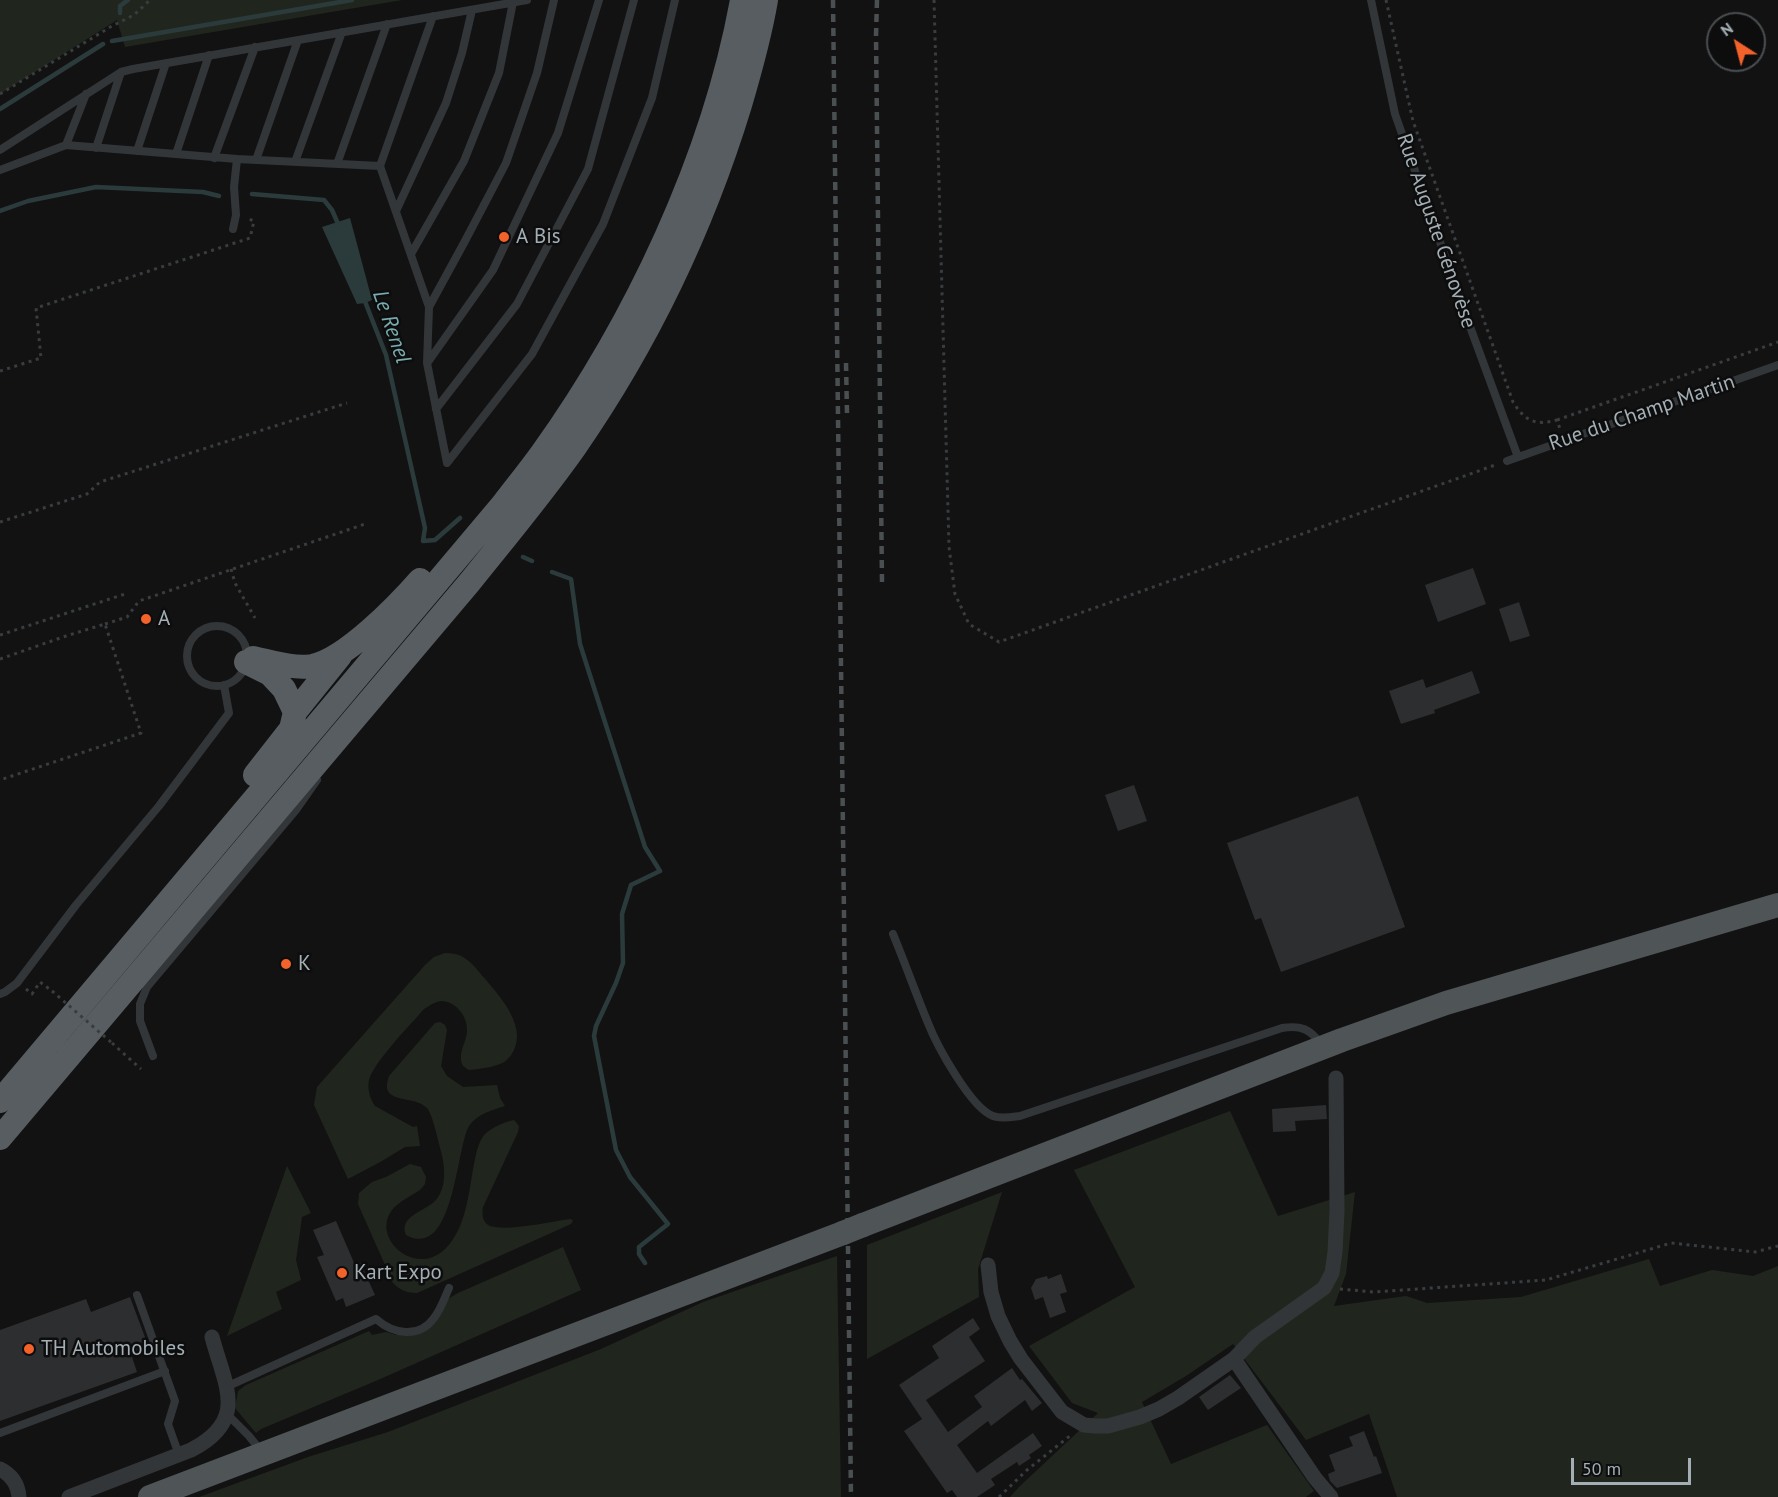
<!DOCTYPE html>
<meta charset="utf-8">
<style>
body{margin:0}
#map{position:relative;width:1778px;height:1497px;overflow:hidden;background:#121213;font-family:"PT Sans",sans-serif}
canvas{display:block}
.north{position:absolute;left:1706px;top:12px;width:60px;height:60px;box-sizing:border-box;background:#0d0d0e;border:2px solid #494e50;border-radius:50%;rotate:324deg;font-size:16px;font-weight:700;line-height:24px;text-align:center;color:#a3afb4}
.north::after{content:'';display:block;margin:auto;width:21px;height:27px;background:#f3622a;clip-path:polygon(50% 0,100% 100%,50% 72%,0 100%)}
.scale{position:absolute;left:1571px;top:1458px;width:120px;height:27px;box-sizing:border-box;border:3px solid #a3afb4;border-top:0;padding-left:8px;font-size:18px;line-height:21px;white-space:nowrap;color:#a3afb4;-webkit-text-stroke:4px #0d0d0e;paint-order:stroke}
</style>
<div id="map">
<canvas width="1778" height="1497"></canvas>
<div class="north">N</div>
<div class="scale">50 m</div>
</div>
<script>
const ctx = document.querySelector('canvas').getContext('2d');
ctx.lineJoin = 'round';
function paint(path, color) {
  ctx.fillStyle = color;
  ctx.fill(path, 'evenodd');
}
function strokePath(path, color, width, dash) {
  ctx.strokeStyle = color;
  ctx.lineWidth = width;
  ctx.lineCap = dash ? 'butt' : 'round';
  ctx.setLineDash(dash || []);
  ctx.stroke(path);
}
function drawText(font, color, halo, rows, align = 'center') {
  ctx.font = font + ' "PT Sans",sans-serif';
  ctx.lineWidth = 5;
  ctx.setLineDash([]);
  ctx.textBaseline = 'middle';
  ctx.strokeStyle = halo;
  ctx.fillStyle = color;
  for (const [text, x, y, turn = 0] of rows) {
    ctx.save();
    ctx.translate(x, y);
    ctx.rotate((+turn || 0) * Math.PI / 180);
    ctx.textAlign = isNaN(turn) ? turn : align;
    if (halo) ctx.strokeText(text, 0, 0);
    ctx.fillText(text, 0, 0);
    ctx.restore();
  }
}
const green = new Path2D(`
 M0 0H402L125 47 117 20 0 94Z
 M445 953C458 953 464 956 474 966 491 987 528 1021 514 1050 510 1058 505 1063 497 1065 488 1068 478 1069 469 1070 464 1067 461 1065 461 1059 460 1049 467 1040 467 1031 468 1017 456 1001 441 1001 434 1002 429 1006 424 1009 411 1024 373 1063 369 1080 367 1089 370 1099 375 1106L413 1127 417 1126 420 1146 405 1147 382 1161 348 1179 314 1105 317 1087 425 965 434 957Z
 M440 1022 445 1025 447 1030 441 1066 447 1076 463 1087 497 1085 500 1098 505 1106C492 1110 477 1114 469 1126 456 1148 454 1261 406 1235 398 1216 426 1211 436 1200 447 1187 445 1167 441 1151 438 1141 433 1115 427 1108 414 1094 378 1106 389 1076L435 1023Z
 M1230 1111 1278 1216 1355 1192 1346 1274 1334 1306 1406 1296 1427 1303 1521 1297 1649 1259 1660 1286 1712 1270 1753 1276 1778 1266V1497H1397L1369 1414 1306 1440 1233 1344 1186 1376 1142 1402 1171 1464 1267 1425 1314 1491 1306 1497H1010L1019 1487 1098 1413 1072 1403 1029 1346 1135 1287 1074 1170Z
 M514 1120 519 1126 518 1132 483 1207C482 1213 482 1221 488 1225 502 1233 553 1221 571 1219L573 1221 571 1224 417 1293C407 1293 400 1290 393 1283L358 1204 359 1193 372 1182 386 1177 410 1164 421 1167 426 1177 425 1184 421 1189C412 1196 399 1201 392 1210 370 1238 417 1281 448 1246 468 1223 469 1187 475 1159 477 1150 479 1141 485 1134 493 1127 504 1122 514 1120Z
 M287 1166 311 1213 302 1217 296 1260 301 1280 276 1292 282 1309 227 1336Z
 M1002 1192 978 1269 979 1297 867 1359V1245Z
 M563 1247 581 1290 378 1380 261 1429 256 1433 235 1408 238 1391 246 1385 369 1331 372 1335 386 1332 396 1335H408L419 1333 448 1299 458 1293Z
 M837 1256 841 1497H199L308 1457 388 1432 601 1349 703 1302Z`);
const water = new Path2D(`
 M350 218 372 300 365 303 357 304 322 227Z`);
const stream = new Path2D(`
 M120 13V6L128 0
 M112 41 352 0
 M0 109 103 44
 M252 194 324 200 332 210 339 226
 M0 211 28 201 96 187 203 192 219 196
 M364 299 386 355 425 528 423 541 435 540 460 518
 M523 557 532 561
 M552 572 571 579 580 644 587 666 645 847 660 871 631 885 622 914 623 963 616 983 596 1026 594 1036 616 1150 630 1177 668 1224 639 1247V1254L645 1263`);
const building = new Path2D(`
 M1473 568 1486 604 1438 622 1425 585Z
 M1519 602 1530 636 1510 642 1499 609Z
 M1472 671 1480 693 1434 710 1435 713 1401 724 1389 691 1423 679 1426 688Z
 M1134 785 1147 821 1118 831 1105 795Z
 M1358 796 1405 927 1281 972 1261 918 1255 920 1227 843Z
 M1326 1105 1327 1119 1295 1121 1296 1131 1273 1132 1272 1109Z
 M336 1221 355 1265 360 1262 375 1295 346 1307 343 1298 336 1301 317 1257 324 1255 313 1230Z
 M1061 1274 1067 1292 1060 1294 1066 1312 1050 1318 1043 1297 1035 1300 1031 1288 1036 1279 1047 1276 1048 1279Z
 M130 1297 149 1348 131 1354 137 1372 0 1421V1330L86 1299 91 1312Z
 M973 1318 980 1329 969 1337 985 1361 926 1400 948 1432 982 1407 974 1396 1012 1368 1020 1380 1022 1379 1042 1403 1032 1411 1025 1400 991 1426 988 1421 957 1445 977 1473 1033 1433 1042 1446 1029 1455 1031 1458 1019 1466 1017 1462 991 1479 995 1485 977 1497H957L952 1490 947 1493 904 1431 922 1419 899 1385 939 1358 932 1346Z
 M1230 1375 1241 1388 1208 1410 1199 1397Z
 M1364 1431 1374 1457 1376 1456 1382 1473 1337 1488 1330 1481 1328 1474 1335 1471 1329 1455 1353 1446 1349 1437Z`);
const path = new Path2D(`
 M934 0 949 547 955 594 969 624 999 642 1498 464
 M1386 0 1413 121 1513 402C1525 421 1535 426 1557 420L1561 432
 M0 94 112 26 134 15 150 0
 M0 371 41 358 36 308 250 238 254 221 246 218
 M1557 420 1778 342
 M0 522 87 494 100 482 347 403
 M231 569 235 583 255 618
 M105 624 127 617 139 601 368 523
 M0 635 128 593
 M0 659 66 636 105 624 141 733 0 780
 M26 989 32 994 40 982 52 991
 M112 1043 141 1069
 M1340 1289 1374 1292 1546 1280 1671 1243 1755 1252 1778 1246
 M999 1497 1027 1470 1071 1435`);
const service = new Path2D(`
 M1371 0 1395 114 1465 313 1518 457
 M66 145 86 94
 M96 148 121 72
 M0 150 121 72 133 69 527 0
 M137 151 166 63
 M176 154 209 55
 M214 158 255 47
 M256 160 298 40
 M295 162 342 32
 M337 164 387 24
 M380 166 433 16
 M0 170 66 145 237 159 380 166 429 307 427 363 447 463 532 354 603 224 652 98 675 0
 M396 211 446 103 462 53 472 10
 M233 229 236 215 234 187 237 159
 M411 254 464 161 499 73 513 2
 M429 307 465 241 506 163 537 73 554 0
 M428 362 493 270 558 133 599 0
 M436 409 517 304 588 169 634 0
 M1507 461 1778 365
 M187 656a30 30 0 1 1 60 0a30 30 0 1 1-60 0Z
 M893 934C905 963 916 994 928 1023 937 1046 971 1108 993 1116 1001 1119 1011 1117 1020 1116L1282 1028C1301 1025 1310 1029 1321 1044
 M0 994 5 992 17 983 76 905 159 806 229 713 224 685
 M153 1056 140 1021V1004L147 987 296 810 317 780
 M137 1295 175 1401 168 1424 179 1455
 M226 1387 376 1319C393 1334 419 1339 434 1318 441 1309 445 1297 449 1288
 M227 1414 249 1436 261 1451
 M0 1433 165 1371`);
const minor = new Path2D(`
 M988 1265 991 1292 998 1316 1010 1341 1021 1359 1062 1412 1084 1425 1095 1426H1108L1140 1417 1159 1409 1178 1398 1234 1359 1255 1337 1324 1288 1332 1273 1335 1252 1337 1211 1336 1078
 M1234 1359 1315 1478 1331 1497
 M0 1469C12 1475 18 1484 19 1497
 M69 1497 191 1450C249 1420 225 1386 212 1337`);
const primary = new Path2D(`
 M863 1225 1342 1040 1446 1003 1778 905
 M150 1497 843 1233`);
const trunk = new Path2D(`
 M253 658C272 662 293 669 312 666 345 660 398 605 420 580
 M246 662 270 674 284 689 295 712 291 729 255 775
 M295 712 340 656
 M0 1101 503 504C516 487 529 471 542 453 635 323 713 159 742 0
 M0 1138 469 583C505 538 542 494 575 447 647 343 703 226 740 105 750 71 760 36 766 0`);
const rail = new Path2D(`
 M833 0 851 1497
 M877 0 876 36 882 582
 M846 363 847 414`);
const pathBridge = new Path2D(`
 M52 991 112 1043`);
const primaryBridge = new Path2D(`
 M843 1233 863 1225`);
const markers = [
 [504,237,6,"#f3622a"],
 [146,619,6,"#f3622a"],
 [286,964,6,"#f3622a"],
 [342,1273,6,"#f3622a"],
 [29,1349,6,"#f3622a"]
];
const streetNames = [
 ["Rue Auguste Génovèse",1436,231,71],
 ["Rue du Champ Martin",1642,413,-19]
];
const poiNames = [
 ["A Bis",516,237],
 ["A",158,619],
 ["K",298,964],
 ["Kart Expo",354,1273],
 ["TH Automobiles",41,1349]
];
const waterNames = [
 ["Le Renel",391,327,71]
];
paint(green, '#20261e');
paint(water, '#2b3b3c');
strokePath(stream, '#2b3b3c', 4.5);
paint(building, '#2d2e2f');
strokePath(path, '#393d3f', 3, [3, 4.5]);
strokePath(service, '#333638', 8);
strokePath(minor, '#333638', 15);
strokePath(primary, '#4f5457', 24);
strokePath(trunk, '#575d60', 24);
strokePath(rail, '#4a4f51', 4.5, [8, 6]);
strokePath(pathBridge, '#393d3f', 3, [3, 4.5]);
strokePath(primaryBridge, '#4f5457', 24);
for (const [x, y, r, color] of markers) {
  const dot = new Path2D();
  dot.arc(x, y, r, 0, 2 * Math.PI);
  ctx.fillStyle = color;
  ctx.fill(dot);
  strokePath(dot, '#0d0d0e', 2);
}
drawText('21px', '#a3afb4', '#0d0d0e', streetNames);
drawText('21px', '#a3afb4', '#0d0d0e', poiNames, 'left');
drawText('italic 22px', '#79acb0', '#0d0d0e', waterNames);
</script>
